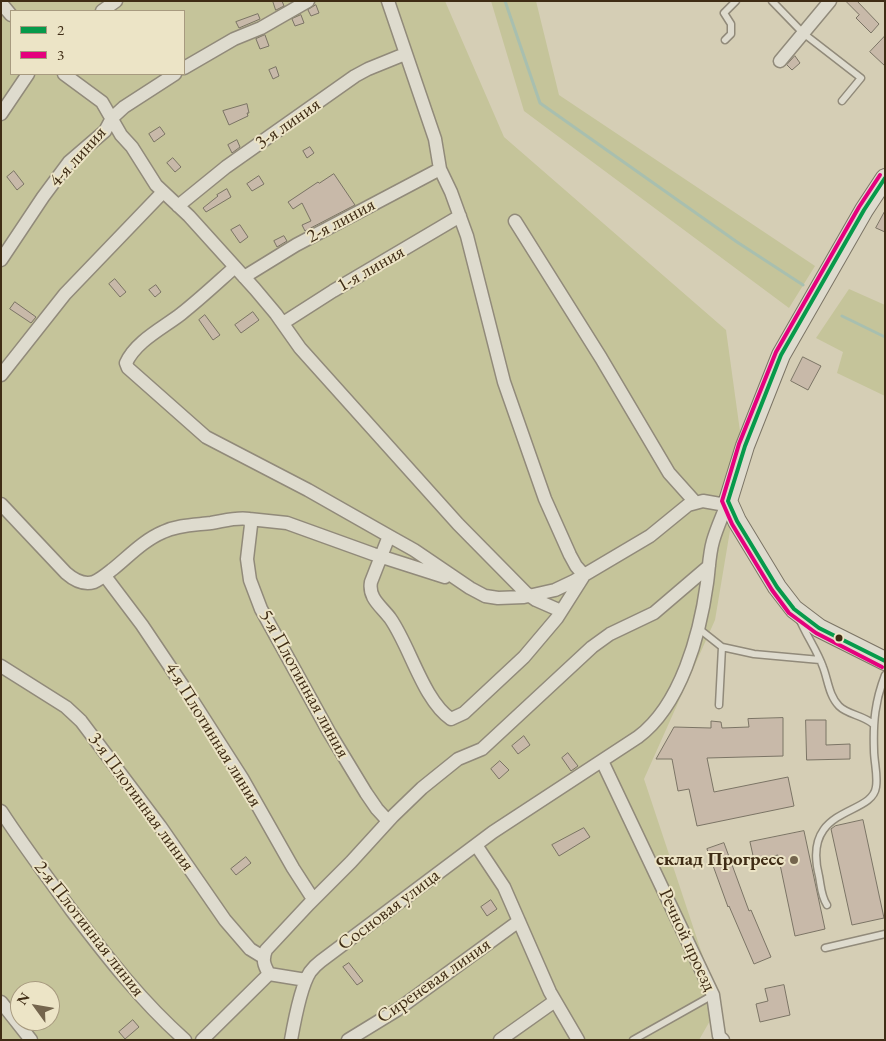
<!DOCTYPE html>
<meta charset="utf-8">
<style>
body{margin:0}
#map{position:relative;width:886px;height:1041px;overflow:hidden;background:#d5ceb5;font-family:"EB Garamond",serif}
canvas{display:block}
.frame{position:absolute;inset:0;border:2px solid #3f2c15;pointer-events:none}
.legend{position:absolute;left:10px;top:10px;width:175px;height:65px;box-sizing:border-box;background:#ece4c6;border:1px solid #a79a7f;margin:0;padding:6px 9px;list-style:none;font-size:15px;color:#3f2c15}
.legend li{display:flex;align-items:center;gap:10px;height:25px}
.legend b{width:25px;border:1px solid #a79a7f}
.north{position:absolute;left:10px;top:981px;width:50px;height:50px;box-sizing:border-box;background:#ece4c6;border:1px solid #a79a7f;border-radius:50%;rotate:302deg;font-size:14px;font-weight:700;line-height:20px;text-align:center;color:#3f2c15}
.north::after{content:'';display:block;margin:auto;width:18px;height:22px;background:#74654d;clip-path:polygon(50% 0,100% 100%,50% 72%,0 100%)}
</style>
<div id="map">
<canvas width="886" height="1041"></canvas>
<div class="frame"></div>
<ul class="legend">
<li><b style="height:6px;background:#069a4b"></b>2</li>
<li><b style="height:6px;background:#e5007d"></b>3</li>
</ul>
<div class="north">N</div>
</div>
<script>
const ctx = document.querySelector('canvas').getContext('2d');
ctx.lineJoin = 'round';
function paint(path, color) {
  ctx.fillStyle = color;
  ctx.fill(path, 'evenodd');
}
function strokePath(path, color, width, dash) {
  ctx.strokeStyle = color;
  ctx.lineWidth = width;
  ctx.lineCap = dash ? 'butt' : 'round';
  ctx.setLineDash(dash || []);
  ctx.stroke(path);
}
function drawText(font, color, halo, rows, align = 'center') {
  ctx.font = font + ' "EB Garamond",serif';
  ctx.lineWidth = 4;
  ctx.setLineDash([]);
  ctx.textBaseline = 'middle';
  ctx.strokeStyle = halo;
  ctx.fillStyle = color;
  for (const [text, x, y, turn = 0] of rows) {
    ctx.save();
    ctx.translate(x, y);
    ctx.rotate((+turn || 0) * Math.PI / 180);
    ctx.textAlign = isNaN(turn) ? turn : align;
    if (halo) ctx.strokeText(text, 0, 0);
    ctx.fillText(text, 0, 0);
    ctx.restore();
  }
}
const green = new Path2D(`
 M1 1H445L504 137 726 330 743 453 715 620 644 779 719 1005 699 1040H1ZM11 11H184V74H11ZM20 991H50V1021H20Z
 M491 1H536L559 95 815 266 789 308 524 111Z
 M849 289 885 305V396L837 373 843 352 816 338Z`);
const stream = new Path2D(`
 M505 1 540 103 737 242 803 285
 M842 316 885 337`);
const building = new Path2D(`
 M273 1H282L284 6 276 10Z
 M846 1H857L879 24 871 33 856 18 859 15Z
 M316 5 319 13 311 16 308 10Z
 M258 14 260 19 239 28 236 22Z
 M301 15 304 23 295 26 292 19Z
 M265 35 269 46 260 49 256 39Z
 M885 36V66L870 52Z
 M795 56 800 63 792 70 787 65Z
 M276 67 279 76 273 79 269 70Z
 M247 104 249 113H247L248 116 229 125 223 111Z
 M160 127 165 134 154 142 149 134Z
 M237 140 240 147 232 153 228 145Z
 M310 147 314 153 307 158 303 151Z
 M173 158 181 167 175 172 167 163Z
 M14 171 24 184 17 190 7 177Z
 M334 174 355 205 305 231 302 225 311 221 302 203 293 209 288 202 318 182 319 183Z
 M259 176 264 184 252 191 247 184Z
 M227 189 231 197 206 212 203 208 218 196 217 195Z
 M885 211V232L876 228Z
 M240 225 248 237 240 243 231 230Z
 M284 236 287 241 277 247 274 241Z
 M115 279 126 292 120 297 109 284Z
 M156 285 161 292 155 297 149 290Z
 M15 302 36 317 31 323 10 309Z
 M253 312 259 320 241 333 235 325Z
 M205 315 220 335 213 340 199 320Z
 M803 357 821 366 808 390 791 381Z
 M783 718V756L707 758 714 792 788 777 794 806 697 826 689 789 678 791 672 759H656L674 727 711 728V721L721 722 722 728 749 727 748 719Z
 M806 720H826V745L850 744V759L807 760Z
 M524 736 530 745 518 754 512 746Z
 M568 753 578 766 571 771 562 758Z
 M500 761 509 770 499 779 491 769Z
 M863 820 884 918 852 925 831 829 835 826Z
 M584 828 590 837 559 856 552 845Z
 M804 831 825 929 795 936 778 855 754 860 750 842Z
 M724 843 749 911 751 910 771 957 754 964 729 906 728 907 707 849Z
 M246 857 251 863 236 875 231 869Z
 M491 900 497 909 487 916 481 907Z
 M349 963 363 981 357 985 343 967Z
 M784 985 790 1015 760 1022 756 1004 768 1001 765 989Z
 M133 1020 139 1027 125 1039 119 1032Z`);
const lane = new Path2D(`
 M772 1 803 33 861 78 842 101
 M725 40 731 34V24L724 13 736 1
 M799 618C806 635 817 650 823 667 828 680 829 696 839 706 848 715 863 715 873 724
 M698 628 722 647 719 705
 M722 647 754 654 820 660
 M827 905C821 896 821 886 819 876 801 805 872 817 876 787 878 775 874 762 874 750 873 722 875 701 885 675
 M825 948 885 934
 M633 1040 713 995`);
const street = new Path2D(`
 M388 1 435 139 440 169 451 192 467 236 504 382 545 499 570 555 576 566 584 575
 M1 3 11 15
 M102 11 116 1
 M780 61 830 1
 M184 68 234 39 261 28 308 1
 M64 74 102 102 121 135 132 147 156 185 189 216 255 289 276 314 300 348 458 524 526 593 536 600 561 611
 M1 114 28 74
 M178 206 226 167 355 76 368 69 405 54
 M515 221 601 358 669 473 695 502
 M1 260 43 197 69 162 105 131 112 118 124 107 175 74
 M235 267C217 283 200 299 181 314 163 328 136 341 126 363L128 368 206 437 308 490 389 536 414 550 470 588 485 596 498 598 524 597 555 590 574 581 650 536 688 505 703 501 720 504 728 501
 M244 277 296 245 440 169
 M283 323 333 291 460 216
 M1 375 65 294 163 192
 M1 504 66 573C74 580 84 585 94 582 101 579 108 573 113 569 129 556 144 540 163 532 178 525 195 525 211 523 224 521 236 517 249 519L251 525 247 559 250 580 261 609 329 732 366 793 377 809 388 821
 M249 519 287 523 373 554 445 577
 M389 536 371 582C368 598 381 606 390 618 410 646 423 700 451 719L464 713 524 657 557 618 583 577
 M105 576 142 625 187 692 242 778 293 868 313 899
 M1 666 66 707 81 721 160 826 225 920 250 949 263 957
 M602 761 713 995 719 1036 723 1040
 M1 811C23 845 48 878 72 911 107 957 142 1002 185 1040
 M476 845 504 887 550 992 578 1040
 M269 974C264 965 262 960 266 950L309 904 351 862 393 816 422 788 458 759 482 749 592 647 610 634 654 613 709 566
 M269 974 306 980
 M1 1002 31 1040
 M202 1040 269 974
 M291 1040C294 1023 301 986 310 972 313 968 317 964 321 961L493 832 638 737C681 705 700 634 707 583 709 569 709 555 713 541 717 527 723 515 728 501
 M348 1040 397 1010 519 921
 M500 1040 555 1001`);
const secondary = new Path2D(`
 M885 178 864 210 781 355 745 446 728 501 737 521 777 587 794 609 819 628 885 661`);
const bus1 = new Path2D(`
 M885 178 864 210 781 355 745 446 728 501 737 521 777 587 794 609 819 628 885 661`);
const bus2 = new Path2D(`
 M880 175 859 207 776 352 739 444 722 501 732 524 772 590 789 613 816 633 882 667`);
const markers = [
 [839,638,4.5,"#3f2c15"],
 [794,860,5,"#74654d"]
];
const streetNames = [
 ["3-я линия",288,124,-35],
 ["4-я линия",78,157,-48],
 ["2-я линия",341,221,-28],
 ["1-я линия",371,269,-30],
 ["5-я Плотинная линия",304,684,61],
 ["4-я Плотинная линия",213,735,58],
 ["3-я Плотинная линия",141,802,54],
 ["Сосновая улица",389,910,-37],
 ["2-я Плотинная линия",89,929,52],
 ["Речной проезд",687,940,65],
 ["Сиреневая линия",434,981,-35]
];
const poiNames = [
 ["склад Прогресс",784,860]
];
paint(green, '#c5c49a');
strokePath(stream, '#a8bfaf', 3);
paint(building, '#c8b9a9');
strokePath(building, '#7b7465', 1);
strokePath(lane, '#918a7a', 9);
strokePath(street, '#918a7a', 15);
strokePath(secondary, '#7b7465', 20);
strokePath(lane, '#dedbce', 6);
strokePath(street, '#dedbce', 12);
strokePath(secondary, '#dedbce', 18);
strokePath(bus1, '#069a4b', 4);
strokePath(bus2, '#e5007d', 4);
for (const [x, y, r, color] of markers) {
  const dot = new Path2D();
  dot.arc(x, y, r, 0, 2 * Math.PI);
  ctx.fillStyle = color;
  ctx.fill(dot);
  strokePath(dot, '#ece4c6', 2);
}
drawText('19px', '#3f2c15', '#ece4c6', streetNames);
drawText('bold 19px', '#3f2c15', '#ece4c6', poiNames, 'right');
</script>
